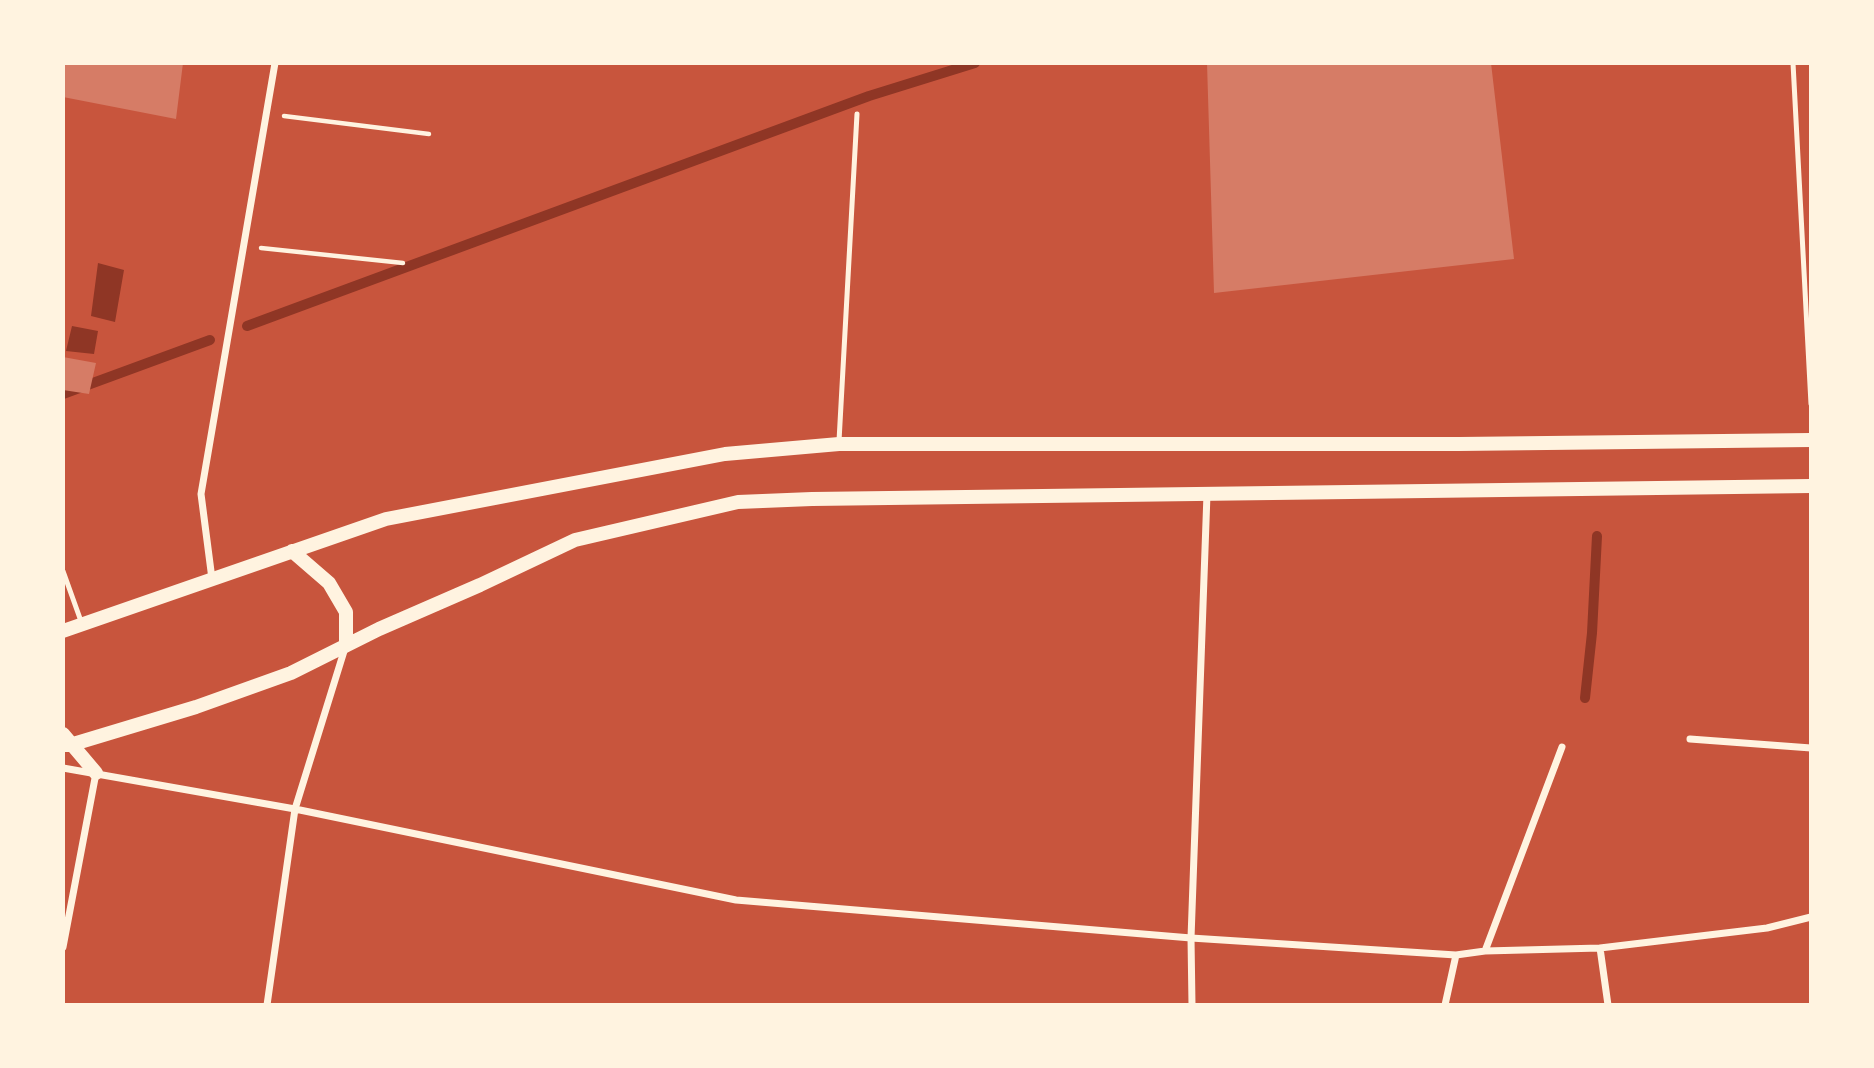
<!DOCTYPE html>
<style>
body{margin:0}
#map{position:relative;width:1874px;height:1068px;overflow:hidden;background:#c8553d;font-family:"Open Sans",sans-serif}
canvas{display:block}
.frame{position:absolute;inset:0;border:65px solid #fff3e0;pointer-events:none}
</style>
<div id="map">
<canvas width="1874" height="1068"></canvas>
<div class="frame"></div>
</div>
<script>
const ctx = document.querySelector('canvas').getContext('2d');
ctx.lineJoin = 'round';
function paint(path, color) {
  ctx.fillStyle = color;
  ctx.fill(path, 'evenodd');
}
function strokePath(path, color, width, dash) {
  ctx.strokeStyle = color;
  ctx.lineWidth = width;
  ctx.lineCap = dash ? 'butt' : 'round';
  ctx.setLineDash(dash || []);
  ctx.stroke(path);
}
const water = new Path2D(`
 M98 263 124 270 115 322 91 316Z
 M72 326 98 331 94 354 66 351Z`);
const stream = new Path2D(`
 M247 326 869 96 975 63
 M63 394 210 340
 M1585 698 1592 633 1597 536`);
const building = new Path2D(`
 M63 63H183L176 119 63 97Z
 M1207 63H1491L1514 259 1214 293Z
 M63 357 96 363 89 394 63 390Z`);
const path = new Path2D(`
 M284 116 429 134
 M261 248 403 263`);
const service = new Path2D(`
 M1793 63 1811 404
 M839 441 857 114
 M63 571 82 624`);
const minor = new Path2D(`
 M212 579 201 494 275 63
 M1690 739 1811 748
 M63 768 295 809 736 900 1191 938 1456 955 1485 951 1600 948 1767 928 1811 917
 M63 947 96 773
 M1600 948 1608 1005
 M1485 951 1562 747
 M267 1005 295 809 345 648
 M1192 1005 1191 938 1207 494
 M1445 1005 1456 955`);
const secondary = new Path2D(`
 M292 551 329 583 346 612V645
 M63 631 386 519 725 454 839 444H1459L1811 440
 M63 734 96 773
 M63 745H70L196 707 291 673 379 629 480 585 575 540 738 502 812 499 1811 486`);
paint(water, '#8f3625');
strokePath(stream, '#8f3625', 10);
paint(building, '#d67c66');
strokePath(path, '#fff3e0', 4.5);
strokePath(service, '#fff3e0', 5);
strokePath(minor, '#fff3e0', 7);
strokePath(secondary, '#fff3e0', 14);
</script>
